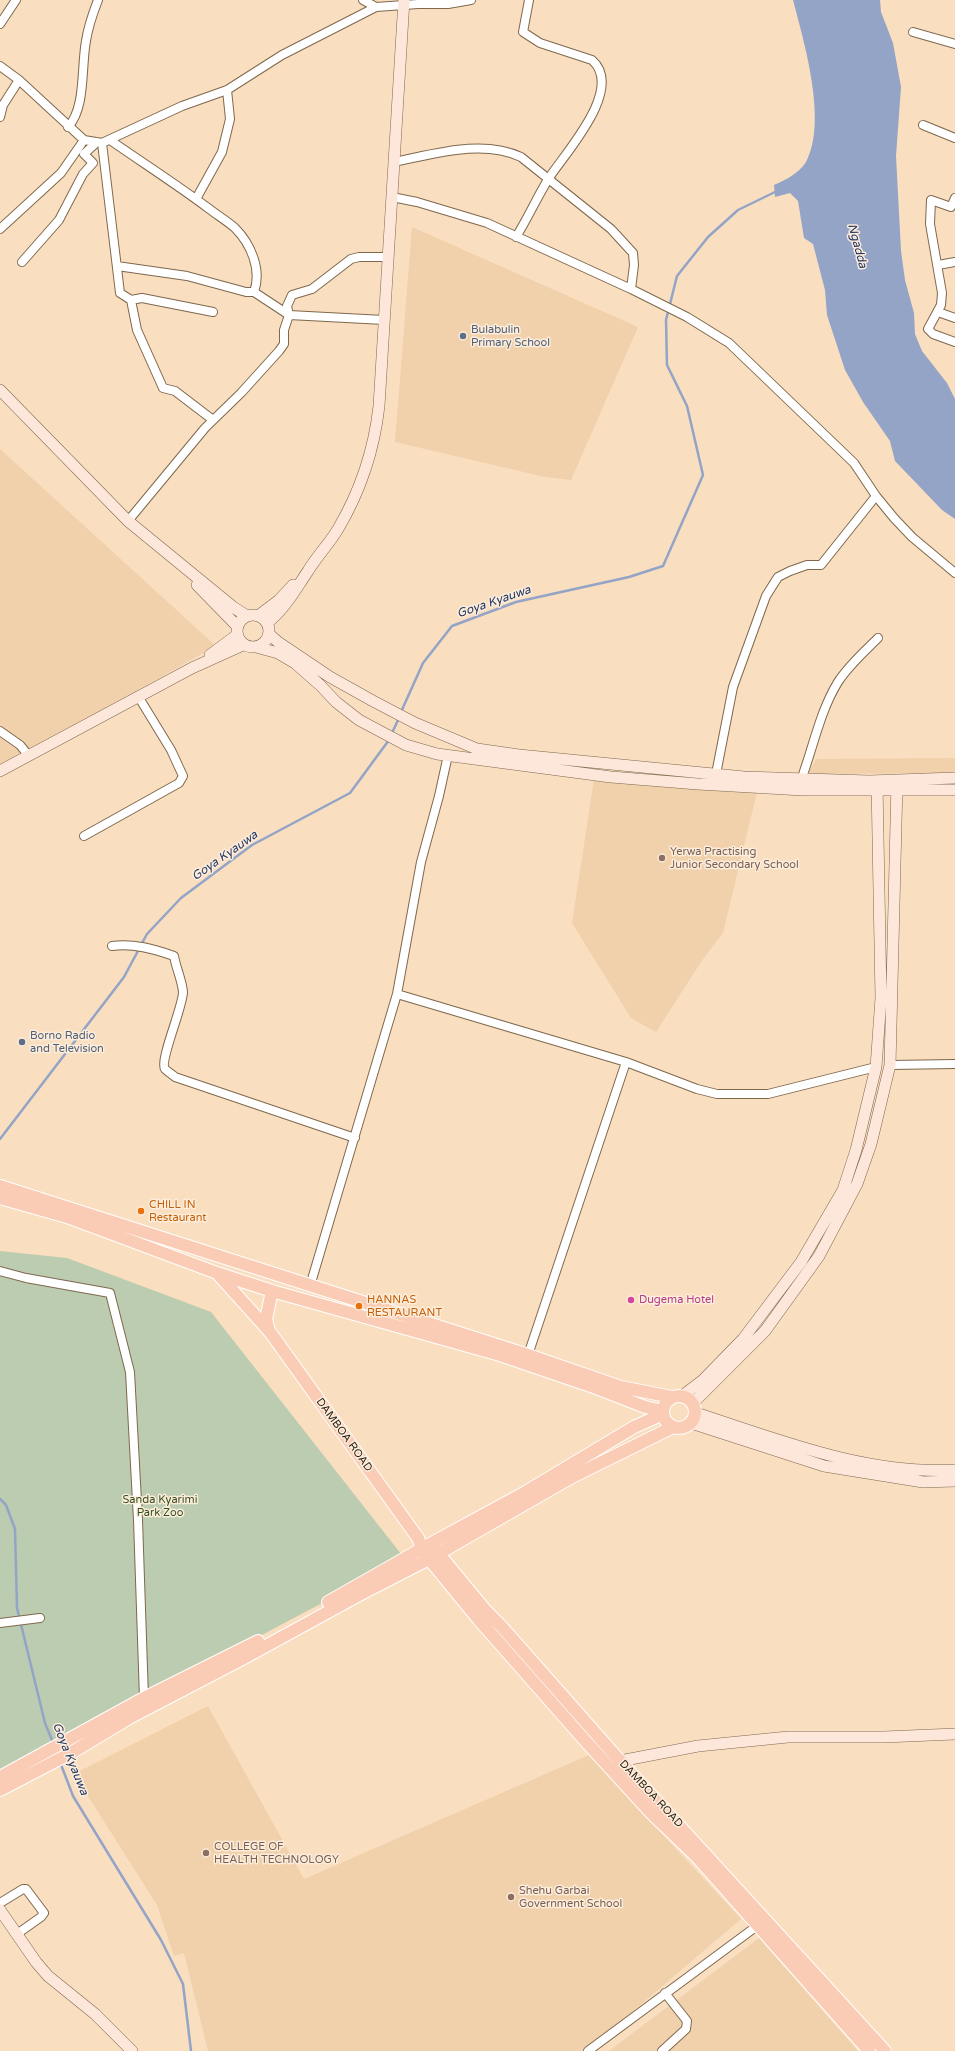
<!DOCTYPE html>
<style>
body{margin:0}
canvas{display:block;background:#f9dec0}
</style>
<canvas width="955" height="2051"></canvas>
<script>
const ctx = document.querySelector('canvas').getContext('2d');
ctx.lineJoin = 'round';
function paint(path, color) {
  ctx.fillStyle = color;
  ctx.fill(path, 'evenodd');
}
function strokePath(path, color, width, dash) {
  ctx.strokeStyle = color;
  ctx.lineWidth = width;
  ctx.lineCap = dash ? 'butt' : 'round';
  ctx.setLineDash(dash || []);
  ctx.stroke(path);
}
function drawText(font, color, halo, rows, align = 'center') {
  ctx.font = font + ' "Varela Round",sans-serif';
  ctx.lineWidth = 3;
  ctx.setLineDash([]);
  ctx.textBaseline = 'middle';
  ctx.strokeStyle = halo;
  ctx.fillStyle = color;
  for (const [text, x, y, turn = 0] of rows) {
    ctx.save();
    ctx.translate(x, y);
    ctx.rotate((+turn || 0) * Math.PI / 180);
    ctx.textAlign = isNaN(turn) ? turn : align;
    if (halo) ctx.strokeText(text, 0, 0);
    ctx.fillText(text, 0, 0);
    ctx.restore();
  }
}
const built = new Path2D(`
 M412 227 638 327 571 480 545 477 395 442Z
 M0 449 216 646 0 767Z
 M955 758V773L808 774 816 759Z
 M594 779 757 792 723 933 703 959 656 1032 631 1018 572 923Z
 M208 1706 304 1879 589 1755 741 1919 618 2024 581 2051H208L184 1953 174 1956 157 1905 74 1774Z
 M759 1938 858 2051H609Z`);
const green = new Path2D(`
 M0 1251 67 1258 211 1312 405 1559 0 1774Z`);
const water = new Path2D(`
 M793 0H880L881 12 893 43 901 87 896 156 901 251 905 280 914 313 915 334 922 351 947 383 955 399V519L942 510 895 461 890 441 863 402 845 370 827 315 825 290 813 244 804 238 798 201 790 193 775 197 774 185C786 180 799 173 806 162 828 122 804 42 793 0Z`);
const stream = new Path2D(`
 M401 712 423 663 452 626 516 602 629 577 663 566 703 475 687 406 667 365 666 320 677 276 708 237 738 210 777 191
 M392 733 399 718
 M141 945 147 934 181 898 252 845 350 793 389 740
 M0 1139 124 977 139 949
 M0 1499 6 1505 15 1529 17 1608 45 1723 54 1745
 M60 1762 73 1796 161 1940 183 1984 191 2051`);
const street = new Path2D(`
 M363 0 376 7
 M0 24 16 0
 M913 32 955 44
 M0 66 19 80 84 140 102 143 182 106 227 90 282 55 376 7 418 4H448L471 0
 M0 117 3 105 19 80
 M923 125 955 138
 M68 127C86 108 81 67 86 41 88 27 93 13 98 0
 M110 140C143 163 176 184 208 208 217 215 227 221 235 228 251 244 262 270 254 292L289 315 384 320
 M102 143 120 293 131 300 142 298 213 312
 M394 162C435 154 482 139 521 157L611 229 633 253 634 265 631 289
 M392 197 417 202 487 223 631 289 687 317 729 343 854 463 876 496 894 518 912 537 955 573
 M955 198 951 207 931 200 930 224 942 293 941 305 928 329 933 334 955 342
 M196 199 222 152 230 119 227 90
 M0 229 61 173 84 140
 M516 237C528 218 537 197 549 178 565 153 625 89 592 60L540 43 523 32 529 0
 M22 262 59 220 83 174 93 163 84 154 97 142
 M938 265 955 262
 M117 266 187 276 246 292H254
 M131 300 137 330 163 388 175 391 213 420
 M938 312 955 318
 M128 521 205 428 241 393 279 351 284 344V330L289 315 287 306 292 295 312 289 351 259 359 257H388
 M0 731 20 745 29 756
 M716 774 733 687 766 596 778 577 790 571 807 565H821L876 496
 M801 780C813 748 820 711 838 682 848 666 865 651 878 638
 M84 836 179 783 183 776 171 750 138 696
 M112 946C133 943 154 949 174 956 176 968 182 980 183 992 183 1007 159 1061 165 1069 168 1072 173 1075 175 1077L355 1138
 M397 994 626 1062 697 1089 717 1094H768L876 1067
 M890 1065 955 1064
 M0 1271 26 1278 110 1293 130 1372 138 1520 144 1698
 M310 1286 397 994 421 862 439 796 448 755
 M528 1355 626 1062
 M0 1623 40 1618
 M0 1903 23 1889H26L44 1913 41 1917 17 1934
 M588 2051 761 1923
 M662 2051 686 2029 687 2021 665 1993`);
const secondary = new Path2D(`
 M0 390 128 521 233 607 247 616
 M197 585 237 626
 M237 631a16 16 0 1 1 32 0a16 16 0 1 1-32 0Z
 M258 616 279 600 293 585
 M267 623C285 609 295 590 308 571 317 556 329 544 338 529 361 490 374 451 379 406L404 0
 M269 634 278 642 330 677 373 701 415 723 477 749 519 755 744 777 869 781 955 778
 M256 647 278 653 295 663 320 685 336 702 359 720 406 745 437 754 611 777 698 784 803 790H955
 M210 655 237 635
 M0 771 192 668 243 645
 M682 1396 703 1380 743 1339 801 1262 843 1190 856 1150 876 1067 881 998 877 783
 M693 1403 765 1331 819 1256 857 1184 871 1144 890 1065 897 783
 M696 1413C779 1440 866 1475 955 1470
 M691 1423 824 1466 923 1482 955 1481
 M614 1766 620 1761 698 1746 788 1737H884L955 1734
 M0 1910 36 1962 48 1976 95 2014 132 2051`);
const primary = new Path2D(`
 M0 1186 528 1355 621 1387 672 1397
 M0 1198 67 1217 217 1273 272 1291 500 1355 591 1386 645 1407 663 1411
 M217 1273 270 1332 418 1538 422 1549 429 1559 479 1620 588 1744 652 1814 697 1857 869 2051
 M269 1331 266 1319 272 1291
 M663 1412a16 16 0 1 1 32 0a16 16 0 1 1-32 0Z
 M434 1548 486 1611 501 1626 620 1761 885 2051
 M328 1602 430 1544 524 1493 634 1427 663 1414
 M0 1777 144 1698 258 1641
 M0 1790 71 1753 129 1718 244 1658 359 1595 429 1559 572 1477 673 1427`);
const markers = [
 [463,336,4,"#5c6f8a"],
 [662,858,4,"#8d6e63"],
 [22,1042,4,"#5c6f8a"],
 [141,1211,4,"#e8710a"],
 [631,1300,4,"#d1479c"],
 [359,1306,4,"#e8710a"],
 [206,1853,4,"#8d6e63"],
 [511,1897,4,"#8d6e63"]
];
const serviceNames = [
 ["Bulabulin",471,330],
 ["Primary School",471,343],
 ["Borno Radio",30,1036],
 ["and Television",30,1049]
];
const educationNames = [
 ["Yerwa Practising",670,852],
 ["Junior Secondary School",670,865],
 ["COLLEGE OF",214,1847],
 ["HEALTH TECHNOLOGY",214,1860],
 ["Shehu Garbai",519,1891],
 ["Government School",519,1904]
];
const foodNames = [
 ["CHILL IN",149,1205],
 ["Restaurant",149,1218],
 ["HANNAS",367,1300],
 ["RESTAURANT",367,1313]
];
const hotelNames = [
 ["Dugema Hotel",639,1300]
];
const streetNames = [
 ["DAMBOA ROAD",344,1435,54],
 ["DAMBOA ROAD",651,1794,47]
];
const parkNames = [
 ["Sanda Kyarimi",160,1500],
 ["Park Zoo",160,1513]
];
const waterNames = [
 ["Ngadda",857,246,75],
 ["Goya Kyauwa",494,602,-19],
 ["Goya Kyauwa",225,856,-35],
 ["Goya Kyauwa",70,1759,68]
];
paint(built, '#f0d1ac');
paint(green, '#bbccb1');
paint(water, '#93a4c6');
strokePath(stream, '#93a4c6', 2.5);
strokePath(street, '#7f684d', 10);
strokePath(secondary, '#7f684d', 12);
strokePath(primary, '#fff', 14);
strokePath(street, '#fff', 8);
strokePath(secondary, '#fde6da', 11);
strokePath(primary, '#faccb5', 12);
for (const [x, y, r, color] of markers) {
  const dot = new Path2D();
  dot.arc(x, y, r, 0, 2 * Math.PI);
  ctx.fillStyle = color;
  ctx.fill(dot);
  strokePath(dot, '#fdeddb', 1.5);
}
drawText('11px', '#4e5e75', '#fdeddb', serviceNames, 'left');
drawText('11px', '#785e54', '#fdeddb', educationNames, 'left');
drawText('11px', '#c56008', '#fdeddb', foodNames, 'left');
drawText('11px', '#b23c85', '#fdeddb', hotelNames, 'left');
drawText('11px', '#271d12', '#fdeddb', streetNames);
drawText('11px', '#33501f', '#fdeddb', parkNames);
drawText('italic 12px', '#233764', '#fdeddb', waterNames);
</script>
